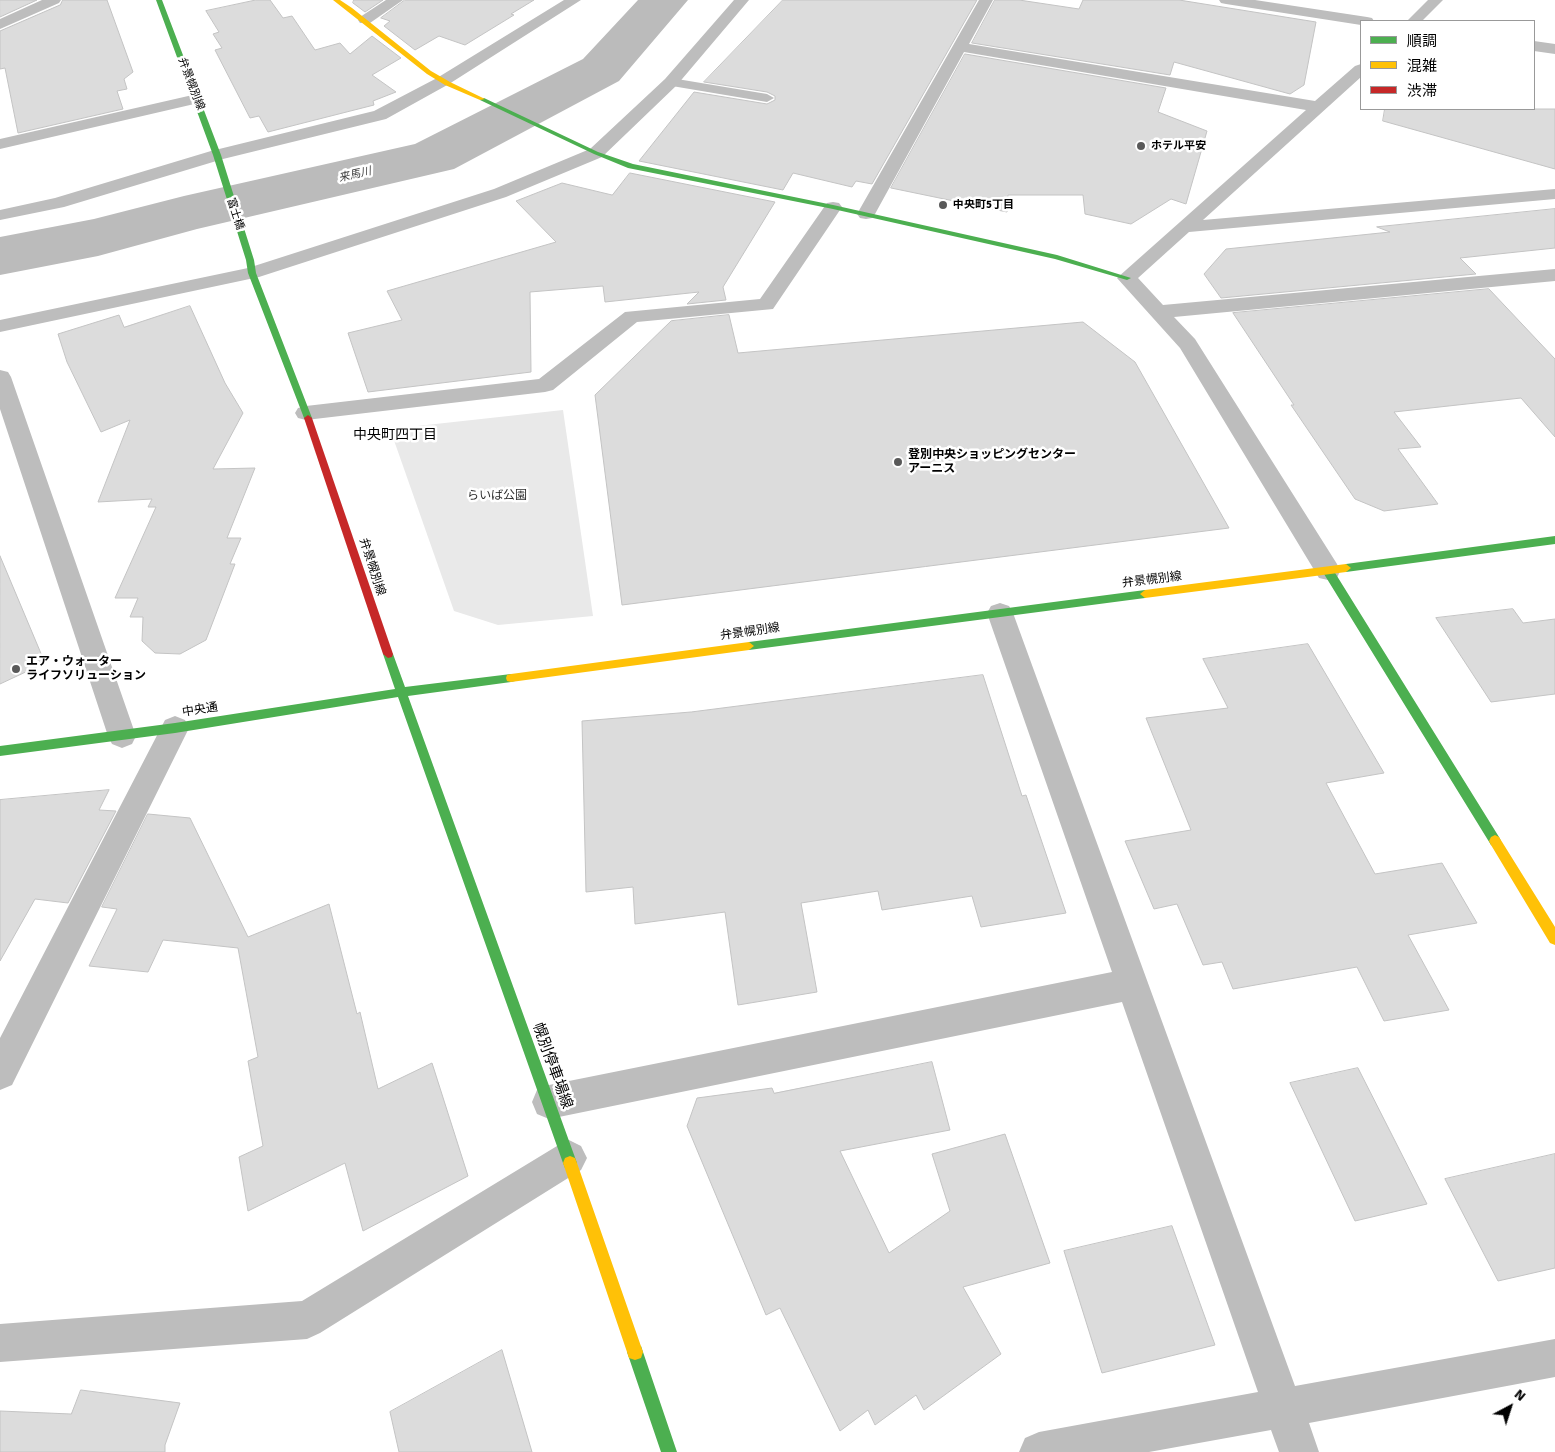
<!DOCTYPE html>
<meta charset="utf-8">
<style>
body{margin:0}
#map{position:relative;width:1555px;height:1452px;overflow:hidden;background:#fff;font-family:Signika,"Noto Sans JP",sans-serif}
canvas{display:block}
.legend{position:absolute;left:1360px;top:20px;width:175px;height:90px;box-sizing:border-box;background:#fff;border:1px solid #999;margin:0;padding:6px 9px;list-style:none;font-size:15px;color:#000}
.legend li{display:flex;align-items:center;gap:10px;height:25px}
.legend b{width:25px;border:1px solid #999}
.north{position:absolute;left:1485px;top:1382px;width:50px;height:50px;-webkit-text-stroke:4px #fff;paint-order:stroke;rotate:40deg;font-size:14px;font-weight:700;line-height:20px;text-align:center;color:#000}
.north::after{content:'';display:block;margin:auto;width:18px;height:22px;background:#000;clip-path:polygon(50% 0,100% 100%,50% 72%,0 100%)}
</style>
<div id="map">
<canvas width="1555" height="1452"></canvas>
<ul class="legend">
<li><b style="height:6px;background:#4caf50"></b>順調</li>
<li><b style="height:6px;background:#ffc107"></b>混雑</li>
<li><b style="height:6px;background:#c62828"></b>渋滞</li>
</ul>
<div class="north">N</div>
</div>
<script>
const ctx = document.querySelector('canvas').getContext('2d');
ctx.lineJoin = 'round';
function paint(path, color) {
  ctx.fillStyle = color;
  ctx.fill(path, 'evenodd');
}
function strokePath(path, color, width, dash) {
  ctx.strokeStyle = color;
  ctx.lineWidth = width;
  ctx.lineCap = dash ? 'butt' : 'round';
  ctx.setLineDash(dash || []);
  ctx.stroke(path);
}
function drawText(font, color, halo, rows, align = 'center') {
  ctx.font = font + ' Signika,"Noto Sans JP",sans-serif';
  ctx.lineWidth = 5;
  ctx.setLineDash([]);
  ctx.textBaseline = 'middle';
  ctx.strokeStyle = halo;
  ctx.fillStyle = color;
  for (const [text, x, y, turn = 0] of rows) {
    ctx.save();
    ctx.translate(x, y);
    ctx.rotate((+turn || 0) * Math.PI / 180);
    ctx.textAlign = isNaN(turn) ? turn : align;
    if (halo) ctx.strokeText(text, 0, 0);
    ctx.fillText(text, 0, 0);
    ctx.restore();
  }
}
const green = new Path2D(`
 M563 410 593 616 498 625 454 611 390 429Z`);
const river = new Path2D(`
 M638 0H688L619 81 454 169 197 229 98 256 0 275V237L94 219 184 196 415 144 583 59Z`);
const building = new Path2D(`
 M0 0H37L0 17Z
 M63 0H107L133 72 124 79 127 89 117 91 123 109 18 133 5 68 0 69V31L60 5Z
 M256 0H270L283 18 292 16 315 50 340 43 350 54 372 36 401 58 372 75 396 92 373 101 374 105 268 132 259 116 250 118 215 50 222 48 213 34 219 32 206 11Z
 M354 0H383L365 12 353 3Z
 M405 0H534L511 14 514 15 465 45 439 36 415 50 384 26 390 21 381 18Z
 M783 0H977L872 184 856 181 852 187 793 173 783 190 639 161 694 92 767 104 775 100V96L767 92 704 82Z
 M995 0H1019L1079 9 1083 0H1179L1316 22 1304 85 1290 94 1174 62 1170 75 972 43Z
 M965 54 1166 88 1158 112 1207 131 1186 204 1171 199 1131 224 1085 214 1083 195H1008L1007 212 891 188Z
 M1385 109H1555V169L1383 121Z
 M630 173 775 202 723 287 726 300 687 304 699 292 605 302 603 286 530 292 531 372 368 392 348 333 402 320 387 291 556 242 516 201 562 183 612 195Z
 M1555 209V248L1460 258 1476 274 1221 298 1204 274 1226 249 1390 232 1377 227Z
 M1489 289 1555 359V437L1521 398 1394 412 1421 447 1398 449 1438 504 1384 511 1355 499 1291 405H1294L1233 313Z
 M190 306 225 383 243 413 213 469 255 468 227 538H241L230 564H235L206 640 180 654 155 653 142 641 143 617H130L138 598H115L156 507H148L152 499 98 502 130 420 101 432 67 362 58 334 119 315 124 327Z
 M729 315 738 353 1083 322 1135 362 1229 528 622 605 595 395 671 321Z
 M0 556 45 663 0 684Z
 M1513 609 1523 623 1555 619V694L1491 702 1436 618Z
 M1308 644 1384 773 1326 783 1375 874 1442 863 1477 923 1408 935 1449 1010 1384 1021 1357 967 1233 989 1222 962 1203 965 1177 904 1154 909 1125 841 1191 830 1146 718 1228 708 1203 659Z
 M983 675 1022 796 1026 795 1066 913 981 927 972 896 882 910 878 891 801 903 817 992 738 1005 725 912 635 924 633 887 586 892 582 721 691 712Z
 M109 790 99 810 116 811 68 903 35 899 0 961V800Z
 M148 814 190 818 248 937 329 904 357 1014 360 1012 378 1089 432 1063 468 1176 363 1231 345 1163 248 1211 239 1157 263 1146 248 1061 258 1057 238 948 163 940 148 972 89 966 117 909 102 907Z
 M932 1062 950 1130 840 1151 889 1253 950 1211 932 1154 1005 1134 1050 1263 963 1287 1001 1354 924 1410 916 1395 875 1425 868 1410 840 1431 780 1308 766 1315 687 1126 697 1098 772 1088 774 1093Z
 M1358 1068 1427 1204 1355 1221 1290 1083Z
 M1555 1154V1268L1498 1281 1445 1179Z
 M1172 1226 1215 1345 1102 1373 1064 1251Z
 M502 1350 532 1452H399L390 1412Z
 M81 1390 180 1403 165 1445V1452H0V1411L71 1414Z`);
const lane = new Path2D(`
 M671 78 767 94 774 98 767 102 666 85 664 82 666 79Z`);
const street = new Path2D(`
 M42 0H61L59 3 0 29V19Z
 M386 0H403L370 23H360L358 20 360 17Z
 M564 0H581L449 84 386 119 223 159 64 207 0 220V210L55 198 211 151 374 111 437 78Z
 M734 0H749L677 85 602 157 506 197 259 277 0 332V320L248 268 494 189 590 149 665 79Z
 M979 0H993L969 44 1315 101 1355 66 1361 64V77L1203 220 1555 189V199L1189 232 1138 278 1163 305 1555 269V281L1174 317 1195 339 1337 564 1340 571 1337 578 1328 580 1319 578 1180 348 1117 278 1306 110 964 52 875 214 872 218 866 219 860 218 857 214Z
 M1219 0H1255L1367 17 1372 18 1374 21H1361V25L1226 4 1221 3Z
 M1428 0H1443L1422 21H1407Z
 M1534 41 1555 44V54L1534 51Z
 M197 94 203 96 205 99 203 102 0 149V139Z
 M833 202 839 203 842 207 773 309 637 322 553 390 545 392 306 420 298 418 295 413 298 408 306 406 539 379 625 312 760 299 827 203Z
 M0 370 8 372 11 377 136 736 132 744 122 748 112 744 108 736 0 409Z
 M1000 603 1009 606 1013 613 1295 1386 1555 1339V1377L1309 1423 1319 1452H1279L1271 1430 1149 1452H1019L1025 1438 1039 1432 1258 1392 1122 1002 549 1119 537 1114 532 1102 537 1090 549 1085 1112 972 987 613 991 606Z
 M175 716 185 720 189 728 12 1085 0 1090V1038L165 720Z
 M569 1140 581 1146 587 1158 581 1170 320 1333 307 1339 0 1362V1324L302 1301 557 1146Z`);
const fast = new Path2D(`
 M156 0H162L221 155 254 260 256 273 312 418 311 420 308 421 304 418 248 273 246 260 213 155Z
 M480 98H484L598 152 633 164 833 205 1057 255 1131 278 1127 280 1055 259 833 209 628 168 594 154 480 100Z
 M1555 536V544L1346 572 1341 568 1346 564Z
 M1328 567 1332 568 1499 837 1501 841 1499 845 1495 847 1491 845 1324 574 1323 571Z
 M1145 590 1150 594 1145 598 749 650 744 646 749 642Z
 M388 650 393 654 405 687 511 674 515 675 516 678 515 681 511 682 408 696 577 1163 575 1168 570 1170 565 1168 563 1163 398 697 175 733 0 756V746L175 723 395 689 383 654Z
 M635 1344 641 1346 643 1352 677 1452H661L627 1352 629 1346Z`);
const slow = new Path2D(`
 M333 0H340L352 8 431 71 450 82 485 99 480 100 445 85 427 74Z
 M1346 564 1351 568 1346 572 1145 598 1140 594 1145 590Z
 M749 642 754 646 749 650 511 682 507 681 506 678 507 675 511 674Z
 M1495 835 1499 837 1555 927V945L1550 943 1491 845 1489 841 1491 837Z
 M570 1156 575 1158 577 1163 643 1352 641 1358 635 1360 629 1358 627 1352 563 1163 565 1158Z`);
const jam = new Path2D(`
 M308 415 312 418 393 654 392 657 388 658 383 654 304 418Z`);
const markers = [
 [1141,146,5,"#595959"],
 [943,205,5,"#595959"],
 [898,462,5,"#595959"],
 [16,669,5,"#595959"]
];
const farStreetnames = [
 ["弁景幌別線",191,84,69],
 ["富士橋",235,214,72]
];
const farPoinames = [
 ["ホテル平安",1151,146],
 ["中央町5丁目",953,205]
];
const farWaternames = [
 ["来馬川",355,175,-13]
];
const poiNames = [
 ["登別中央ショッピングセンター",908,455],
 ["アーニス",908,469],
 ["エア・ウォーター",26,662],
 ["ライフソリューション",26,676]
];
const parkNames = [
 ["らいば公園",497,496]
];
const streetNames = [
 ["弁景幌別線",372,567,72],
 ["弁景幌別線",1152,580,-7],
 ["弁景幌別線",750,632,-8],
 ["中央通",200,710,-9]
];
const neighbourhoodNames = [
 ["中央町四丁目",395,435]
];
const nearStreetnames = [
 ["幌別停車場線",552,1066,70]
];
paint(green, '#e9e9e9');
paint(river, '#bbb');
paint(building, '#dcdcdc');
strokePath(building, '#c4c4c4', 1);
paint(lane, '#bdbdbd');
paint(street, '#bdbdbd');
paint(fast, '#4caf50');
paint(slow, '#ffc107');
paint(jam, '#c62828');
for (const [x, y, r, color] of markers) {
  const dot = new Path2D();
  dot.arc(x, y, r, 0, 2 * Math.PI);
  ctx.fillStyle = color;
  ctx.fill(dot);
  strokePath(dot, '#fff', 2);
}
drawText('11px', '#000', '#fff', farStreetnames);
drawText('bold 11px', '#000', '#fff', farPoinames, 'left');
drawText('italic 11px', '#3f3f3f', '#fff', farWaternames);
drawText('bold 12px', '#000', '#fff', poiNames, 'left');
drawText('12px', '#2e2e2e', '#fff', parkNames);
drawText('12px', '#000', '#fff', streetNames);
drawText('14px', '#000', '#fff', neighbourhoodNames);
drawText('15px', '#000', '#fff', nearStreetnames);
</script>
